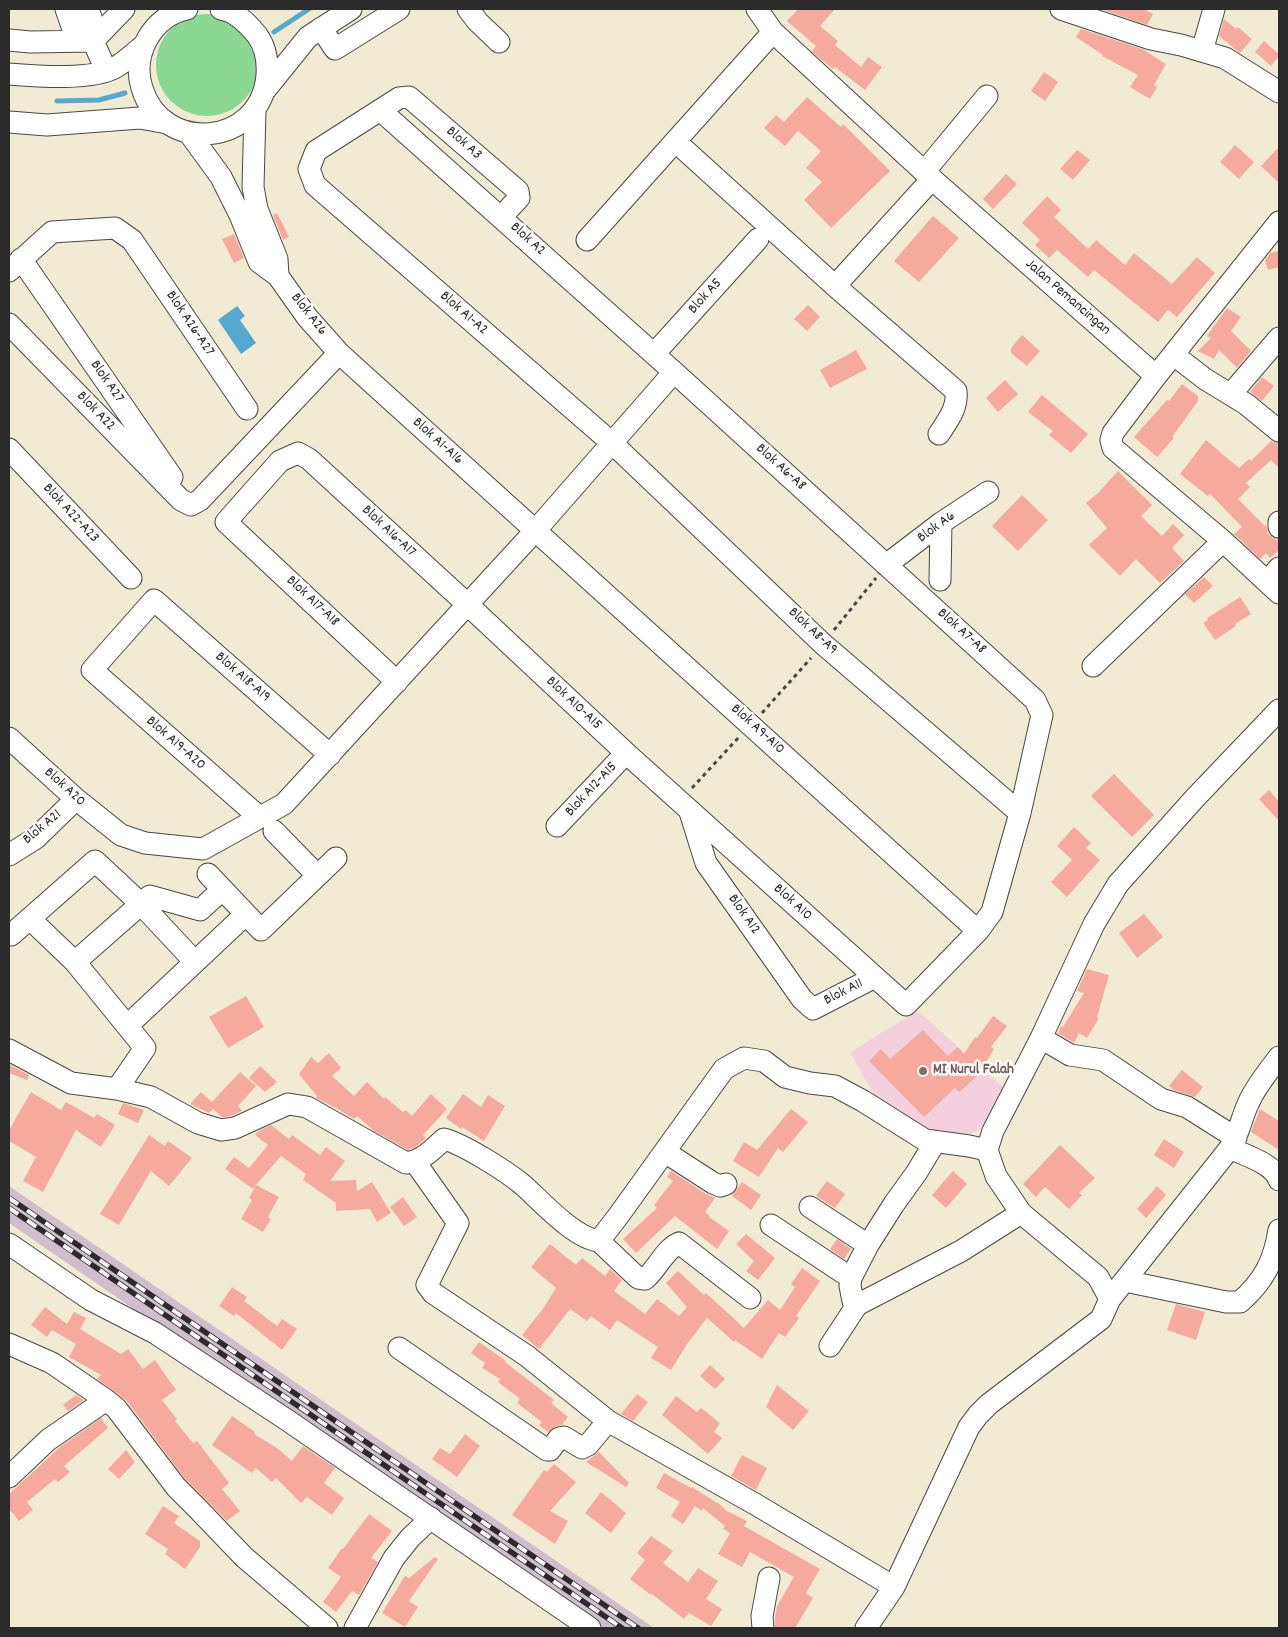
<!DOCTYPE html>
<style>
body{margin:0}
#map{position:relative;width:1288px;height:1637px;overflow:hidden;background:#f1ebd4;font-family:Dekko,sans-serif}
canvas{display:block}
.frame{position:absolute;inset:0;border:10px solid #2b2b2b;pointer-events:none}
</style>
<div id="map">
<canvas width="1288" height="1637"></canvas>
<div class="frame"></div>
</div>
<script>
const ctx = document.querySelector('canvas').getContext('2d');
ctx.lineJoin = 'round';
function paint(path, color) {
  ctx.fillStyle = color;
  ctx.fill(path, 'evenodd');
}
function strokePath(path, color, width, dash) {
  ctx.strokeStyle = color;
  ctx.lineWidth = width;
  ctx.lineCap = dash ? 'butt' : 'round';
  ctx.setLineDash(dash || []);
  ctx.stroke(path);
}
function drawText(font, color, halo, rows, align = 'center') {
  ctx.font = font + ' Dekko,sans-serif';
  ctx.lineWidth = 5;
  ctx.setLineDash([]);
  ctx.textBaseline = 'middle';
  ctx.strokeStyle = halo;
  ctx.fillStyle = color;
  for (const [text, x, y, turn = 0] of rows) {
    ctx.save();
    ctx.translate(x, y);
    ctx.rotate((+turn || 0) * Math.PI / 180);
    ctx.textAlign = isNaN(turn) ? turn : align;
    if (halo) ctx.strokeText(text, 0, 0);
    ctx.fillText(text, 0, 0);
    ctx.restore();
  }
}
const built = new Path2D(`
 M918 1011 1006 1090 985 1128 968 1134 927 1129 874 1095 850 1052Z`);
const industrial = new Path2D(`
 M9 1186 654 1628H596L9 1223Z`);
const green = new Path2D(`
 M156 65a51 51 0 1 1 102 0a51 51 0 1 1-102 0Z`);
const water = new Path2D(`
 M237 306 245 316 240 320 256 343 241 354 218 320Z`);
const stream = new Path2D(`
 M274 32 309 9
 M57 101 99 100 125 93`);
const building = new Path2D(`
 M798 9H835L820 26 838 41 835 45 861 67 868 57 882 67 865 90 835 67 833 69 817 56 812 51 816 46 787 21Z
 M1100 9H1144L1153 14 1147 25Z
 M1224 19 1236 29 1238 27 1252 39 1240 53 1219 36Z
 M1081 29 1142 49 1166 64 1154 85 1157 87 1150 99 1130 87 1138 75 1102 56 1103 55 1076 37Z
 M1264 41 1279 54V56L1271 66 1255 52Z
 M1044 72 1058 82 1045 101 1031 91Z
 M807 97 841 127 843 124 890 171 831 228 804 200 822 182 806 168 821 151 798 131 785 146 764 128 776 115 784 122Z
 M1235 145 1254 162 1239 179 1220 162Z
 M1279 147V183L1261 166Z
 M1077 150 1090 160 1073 180 1060 169Z
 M1006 174 1017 184 993 209 983 199Z
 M1047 196 1061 210 1054 217 1088 249 1096 240 1125 265 1134 253 1172 284 1197 257 1215 273 1177 317 1168 310 1158 322 1094 270 1088 277 1057 250 1049 258 1035 245 1040 240 1022 223Z
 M277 213 289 237 283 240 273 215Z
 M933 216 959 238 919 282 894 261Z
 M234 234 244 258 234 263 222 239Z
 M1279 251V267L1268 270 1265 260 1270 253Z
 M808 305 820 317 807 331 794 319Z
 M1227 308 1241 317 1231 331 1251 351 1237 368 1219 350 1214 359 1198 351 1211 338 1207 336Z
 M1022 335 1040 351 1027 366 1011 353V348Z
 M856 350 867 369 830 388 820 370Z
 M1262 377 1274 386 1262 401 1250 392Z
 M1005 380 1018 394 998 412 986 398Z
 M1182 384 1198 396V401L1172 437 1174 438 1157 457 1134 437 1167 400 1169 401Z
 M1042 395 1088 434 1071 453 1049 435 1053 431 1028 412Z
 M1206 440 1239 468 1249 459 1251 461 1271 441 1279 443V468L1271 460 1246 483 1250 487 1238 499 1265 526 1266 524 1268 534 1279 541V550L1270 558 1266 553 1260 559 1234 534 1242 527 1210 494 1208 496 1180 474Z
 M1118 471 1152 505 1141 516 1162 536 1173 524 1184 535 1172 548 1184 561 1160 583 1136 559 1120 576 1089 545 1107 528 1086 503 1098 493Z
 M1022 495 1048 520 1018 551 992 526Z
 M1204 577 1213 586 1194 603 1185 594Z
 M1240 597 1251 614 1235 624 1236 626 1215 640 1203 623 1208 620 1207 618Z
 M1114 774 1154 815 1132 837 1091 796Z
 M1269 790 1279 802V821L1259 799Z
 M1074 827 1091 843 1086 848 1100 860 1067 897 1051 882 1072 860 1057 846Z
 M1144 914 1163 937 1137 958 1119 933Z
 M1087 969 1109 975 1097 1017 1099 1018 1087 1038 1079 1033 1074 1043 1058 1033 1061 1026 1063 1027 1084 993 1077 991Z
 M246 996 264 1027 228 1048 209 1017Z
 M993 1016 1007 1026 991 1047 994 1049 980 1072 981 1073 959 1092 955 1088 924 1117 869 1061 881 1049 890 1059 923 1030 948 1056 958 1047 964 1054 975 1037 977 1038Z
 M329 1053 341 1068 332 1076 354 1096 367 1082 384 1099 385 1097 403 1112 406 1110 412 1116 431 1094 447 1109 423 1135 426 1138 416 1147 408 1150 374 1131 357 1116 354 1119 336 1108 316 1098 317 1096 299 1074 311 1057 318 1063Z
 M10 1065 29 1075 27 1080 9 1073Z
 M260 1066 277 1082 265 1092 249 1078Z
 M1182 1070 1203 1087 1195 1097 1174 1090 1169 1086Z
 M240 1072 256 1086 238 1106 242 1111 231 1116 222 1117 213 1109 209 1113 190 1104 201 1092 212 1102Z
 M31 1092 61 1110 66 1102 94 1118 97 1114 115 1125 101 1147 76 1130 43 1192 23 1181 36 1157 9 1141V1130Z
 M463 1094 481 1107 488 1095 505 1106 484 1141 462 1127 461 1129 446 1118Z
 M123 1103 144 1110 138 1123 118 1114Z
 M791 1109 808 1122 783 1152 778 1148 759 1177 733 1161 744 1142 757 1150Z
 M1260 1109 1279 1121V1150L1251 1132Z
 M271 1125 289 1139 292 1135 320 1155 326 1147 345 1161 330 1181 356 1180 357 1191 372 1182 391 1213 377 1222 370 1209 336 1211V1203L303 1180 306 1174 281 1156 256 1185 279 1197 268 1217 271 1219 263 1232 241 1219 252 1200 249 1198 256 1185 253 1189 225 1169 234 1157 249 1168 268 1145 255 1135 257 1132Z
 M149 1135 165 1146 168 1141 192 1158 169 1186 151 1171 119 1225 100 1214Z
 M1164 1139 1184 1152 1174 1168 1154 1155Z
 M1060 1145 1095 1178 1079 1193 1082 1195 1069 1209 1045 1187 1036 1197 1023 1184Z
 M671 1171 706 1194 715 1198 705 1212 710 1216 709 1217 729 1231 717 1249 675 1216 636 1253 623 1239 657 1208 654 1205 673 1181 667 1177Z
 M953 1171 967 1184 946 1208 932 1195Z
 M827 1181 845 1194 835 1208 816 1196Z
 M742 1182 761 1195 751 1210 732 1196Z
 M1157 1186 1166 1195 1146 1218 1137 1209Z
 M403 1197 417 1217 404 1226 390 1207Z
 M746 1234 775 1258 758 1280 746 1271 754 1261 736 1244Z
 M837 1239 851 1249 844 1259 830 1249Z
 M550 1244 576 1265 582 1258 605 1276 610 1269 622 1280 614 1291 645 1314 657 1299 679 1316 687 1307 666 1283 678 1271 704 1295 706 1293 744 1328 768 1300 780 1310 795 1287 791 1284 802 1268 820 1281 796 1316 799 1318 785 1337 779 1333 762 1359 735 1340 734 1342 707 1318 687 1344 671 1370 651 1358 658 1347 617 1320 610 1330 591 1316 587 1321 570 1309 539 1349 522 1335 542 1310 556 1288 531 1267Z
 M232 1287 247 1297 244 1301 277 1326 282 1319 297 1329 282 1350 236 1313 234 1316 219 1306Z
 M1176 1304 1205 1312 1196 1340 1167 1330Z
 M45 1307 67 1324 74 1312 86 1318 80 1329 121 1354 128 1349 143 1369 155 1360 176 1390 162 1400 177 1419 175 1421 193 1443 197 1441 229 1483 222 1489 240 1511 227 1521 185 1479 126 1400 97 1379 101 1375 69 1357 76 1344 52 1330 47 1337 31 1325Z
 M479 1342 506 1361 505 1362 554 1400 551 1403 568 1417 562 1425 556 1426 548 1432 539 1425 542 1422 517 1403 520 1399 498 1382 500 1379 482 1368 485 1363 471 1353Z
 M710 1365 725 1379 715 1389 700 1376Z
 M777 1385 809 1411 793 1430 766 1407Z
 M637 1394 648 1402 633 1421 621 1414Z
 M76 1395 84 1400 68 1411 63 1405Z
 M676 1396 697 1412 701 1408 720 1423 714 1432 722 1438 708 1454 662 1415Z
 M232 1416 255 1432 254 1434 277 1448 292 1461 303 1446 335 1468 324 1483 344 1498 332 1515 307 1497 301 1503 276 1478 272 1482 256 1468 252 1473 212 1445Z
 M101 1418 108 1428 64 1466 70 1472 58 1482 55 1479 27 1502 33 1510 19 1521 9 1509V1494L60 1447Z
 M465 1434 480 1446 457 1477 432 1459 440 1448 450 1454Z
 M126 1450 135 1462 119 1479 108 1469Z
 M599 1452 629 1483 626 1487 586 1462Z
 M742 1455 767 1468 756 1490 731 1476Z
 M554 1464 576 1482 550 1511 568 1521 555 1544 512 1515 544 1470 547 1472Z
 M664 1473 691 1488 692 1487 717 1503V1502L727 1511 747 1521 744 1526 820 1569 806 1593 813 1598 795 1628H775V1617L777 1606 794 1577 750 1552 742 1567 718 1554 730 1533 723 1529 725 1526 703 1508 702 1511 695 1506 683 1524 671 1516 680 1502 656 1488Z
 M601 1492 626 1513 611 1533 585 1513Z
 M163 1506 179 1516 174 1523 200 1541V1547L185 1569 165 1554 168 1549 145 1534Z
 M369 1514 392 1531 371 1558 378 1562 359 1595 352 1591 336 1612 323 1602 341 1577 328 1568 342 1548 343 1549Z
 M651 1536 673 1551 663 1563 688 1582 698 1568 718 1581 706 1599 722 1609 711 1626 689 1613 684 1619 652 1594 651 1595 630 1579 645 1560 637 1553Z
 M435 1557 438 1559 409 1601 418 1607 405 1627 382 1613 405 1576 409 1578Z`);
const path = new Path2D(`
 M834 630 876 578
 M762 713 811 658
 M692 788 739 737`);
const minor = new Path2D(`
 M66 9 77 41
 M88 9 93 23V41
 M187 9C153 16 131 54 142 88 162 155 261 147 267 75 268 61 265 46 257 35 248 24 236 11 221 9
 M468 9 478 22 499 42
 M757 9 773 32 932 179 1156 376 1113 433 1111 440 1113 448 1223 541 1279 593
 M1061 9 1151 39 1181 45 1225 58 1279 92
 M321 28 335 49 399 9
 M9 40 30 42 93 41 106 70
 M93 41 124 9
 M1202 51 1214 9
 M9 74C35 76 93 81 116 67 126 61 135 52 144 45
 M266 89 308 37 351 9
 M380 110 674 372 1035 700 1042 715 1020 813 992 912 978 931 906 1005 626 753 467 604 309 459 298 453 280 461 226 522 397 682
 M9 122 47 125 140 118 167 123
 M189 133 221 177 240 215 259 262 278 276 277 259 257 209 253 187 255 110
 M676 142 835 286 956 391C958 408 948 420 939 434
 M924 172 987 96
 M501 217 519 198 518 191 409 97 399 98 316 151 309 169 315 185 612 443 823 644 1020 813
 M587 240 773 32
 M21 259 172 477
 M9 271 52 232 115 228 132 240 247 409
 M278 276 307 317 339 353 978 931
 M835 286 932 179
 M9 324 181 500 191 505 200 500 339 353
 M654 354 758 239
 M1174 355 1205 379 1246 404 1279 431
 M1156 376 1279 222
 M1231 394 1279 338
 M9 449 131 578
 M1279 522V527
 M886 565 941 523 988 492
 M940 580 941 523
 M1268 581 1279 568
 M1093 666 1223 541
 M9 738 76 799 121 835 145 843 203 849 284 804 535 531 674 372
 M690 812 706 863 802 999 813 1009 875 977
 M259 817 92 670 154 600 330 755
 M557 826 626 753
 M274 831 317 875
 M9 855 36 838 76 799
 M208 874 261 930 336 858
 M30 919 75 962 145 1048 117 1089
 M11 935 95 861 140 903 195 962
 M75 962 150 896 200 910 222 890
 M127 1026 245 915
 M1041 1038 1070 1055 1103 1060 1161 1099 1187 1107 1236 1138
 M9 1050 71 1083 117 1089 151 1097 198 1123 221 1130 235 1128 288 1104 307 1107 406 1163C422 1161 432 1150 444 1139 465 1145 506 1171 523 1185 542 1202 574 1238 599 1241L619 1215 724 1069 744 1058 764 1061 785 1077 810 1083 835 1086 863 1101 925 1140 969 1146 987 1150
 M1230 1148C1246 1156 1273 1163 1279 1180
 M665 1152 713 1183 720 1186 726 1184
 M415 1162 458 1223 427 1285 433 1293 527 1356 608 1421 755 1504 894 1587
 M810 1207 868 1245
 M771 1225 851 1278
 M599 1241 638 1278 645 1279C658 1268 664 1250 679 1243L750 1298
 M9 1244 91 1300 155 1333 287 1420 590 1628
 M1125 1281 1226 1302H1240C1264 1281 1274 1261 1279 1230
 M1110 1299 1230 1148C1239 1134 1241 1119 1248 1104 1255 1087 1268 1072 1279 1057
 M857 1305 853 1301 850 1286 851 1278 868 1245 894 1204 917 1172 935 1142
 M9 1344 52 1363 106 1400 116 1408 176 1487 197 1508 244 1557 327 1628
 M830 1346 857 1305 961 1251 1021 1213
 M399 1348 547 1450H550L559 1438 564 1437 582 1448 588 1445 608 1421
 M9 1477 48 1440 106 1400
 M355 1628 394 1558 410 1538 431 1518
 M763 1628 762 1616 769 1578
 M866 1628 894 1587 969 1427 978 1415 989 1404 1101 1319 1110 1299 1098 1277 1021 1213 996 1176 987 1150 993 1131 1041 1038 1094 924 1118 884 1195 798 1279 710`);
const rail = new Path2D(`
 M9 1198 638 1628
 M9 1208 622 1628`);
const markers = [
 [923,1071,5,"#8d6e63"]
];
const streetNames = [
 ["Blok A3",463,144,41],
 ["Blok A2",527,240,42],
 ["Blok A5",706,297,-48],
 ["Jalan Pemancingan",1067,298,41],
 ["Blok A1-A2",463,314,41],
 ["Blok A26",308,315,52],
 ["Blok A26-A27",189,324,56],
 ["Blok A27",106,382,55],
 ["Blok A22",95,412,46],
 ["Blok A1-A16",437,442,42],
 ["Blok A6-A8",780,468,42],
 ["Blok A22-A23",70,514,47],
 ["Blok A6",937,528,-36],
 ["Blok A16-A17",388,532,43],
 ["Blok A17-A18",312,602,43],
 ["Blok A8-A9",812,632,43],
 ["Blok A7-A8",961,632,42],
 ["Blok A18-A19",242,678,41],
 ["Blok A10-A15",573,704,43],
 ["Blok A9-A10",757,730,42],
 ["Blok A19-A20",175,744,41],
 ["Blok A20",64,788,42],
 ["Blok A12-A15",592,790,-47],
 ["Blok A21",43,828,-40],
 ["Blok A10",792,903,42],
 ["Blok A12",743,915,55],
 ["Blok A11",844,993,-27]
];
const educationNames = [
 ["MI Nurul Falah",933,1071]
];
paint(built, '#f4cfdd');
paint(industrial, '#d0bdcd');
paint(green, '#8bd794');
paint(water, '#55a8d0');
strokePath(stream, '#55a8d0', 5);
paint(building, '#f6aa9d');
strokePath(minor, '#494844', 23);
strokePath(path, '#494844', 3, [4, 4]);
strokePath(minor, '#fff', 21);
strokePath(rail, '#2b2b2b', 5.5);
strokePath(rail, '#fff', 4, [11]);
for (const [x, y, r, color] of markers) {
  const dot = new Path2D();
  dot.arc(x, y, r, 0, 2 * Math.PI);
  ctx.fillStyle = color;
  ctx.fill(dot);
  strokePath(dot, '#fff', 2);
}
drawText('15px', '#2b2b2b', '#fff', streetNames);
drawText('bold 15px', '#785e54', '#fff', educationNames, 'left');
</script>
